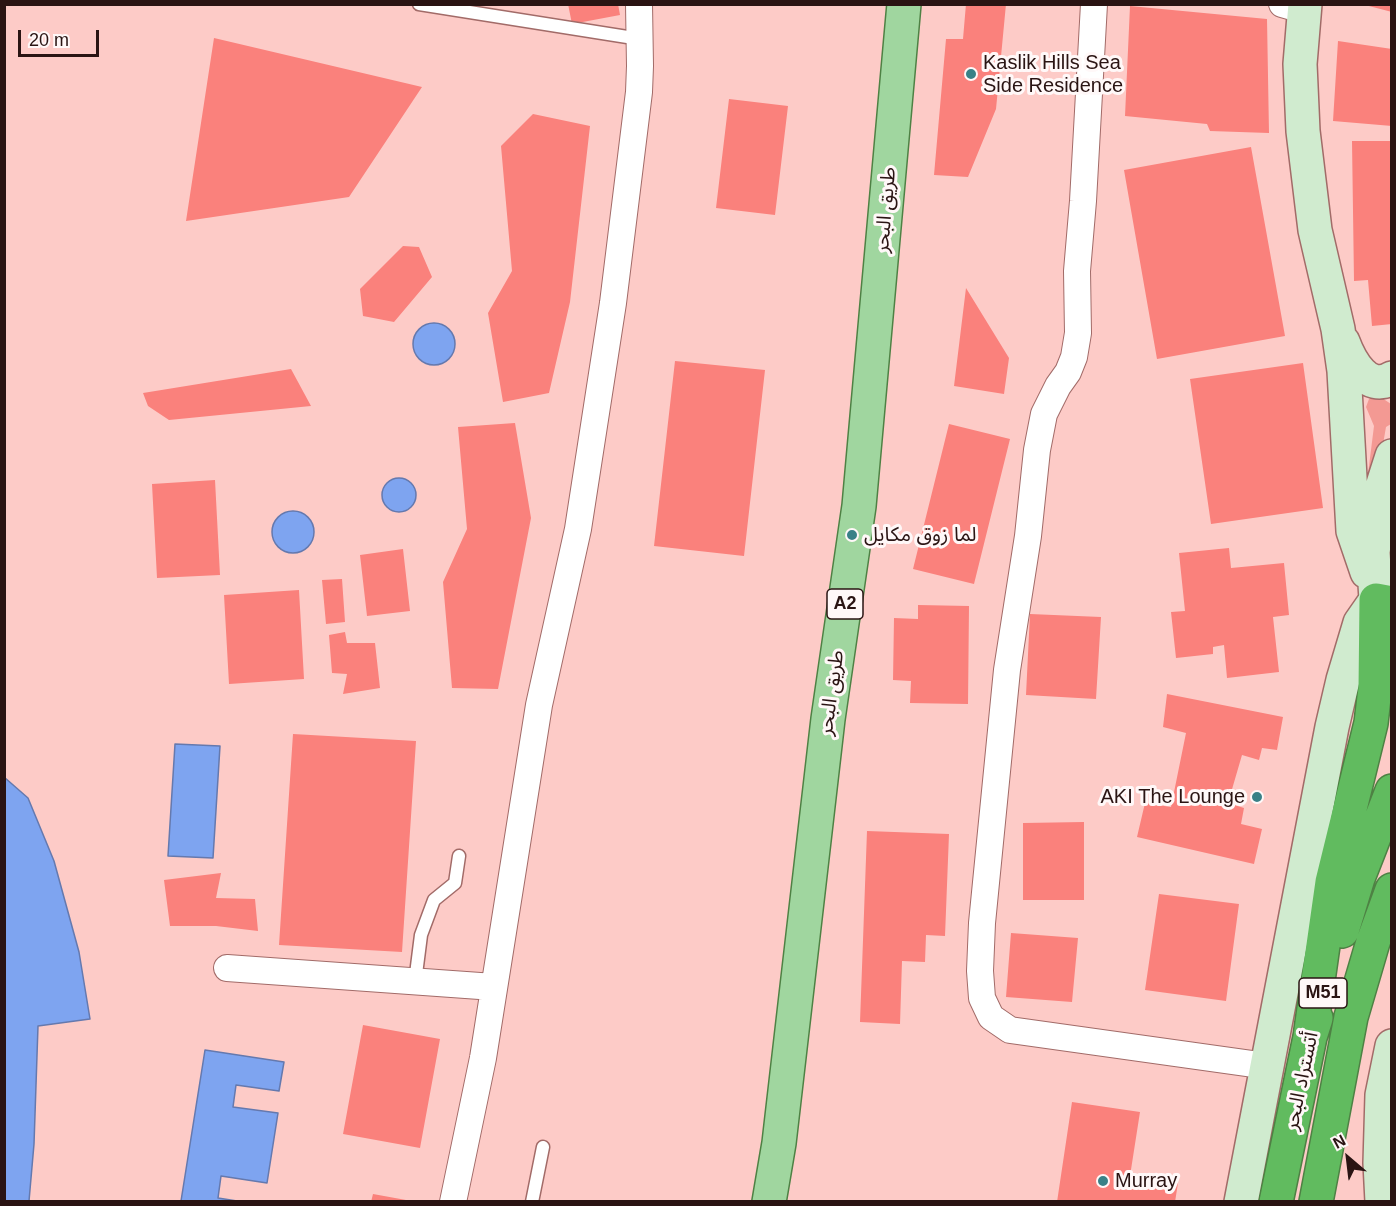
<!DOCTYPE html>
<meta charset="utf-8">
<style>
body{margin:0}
#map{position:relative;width:1396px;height:1206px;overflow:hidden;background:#fdcbc7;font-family:Arial,sans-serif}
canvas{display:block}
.frame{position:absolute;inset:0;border:6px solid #2a1413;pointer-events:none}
.north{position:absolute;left:1318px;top:1128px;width:60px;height:60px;-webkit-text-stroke:4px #fff8f8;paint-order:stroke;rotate:332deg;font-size:16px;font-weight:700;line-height:24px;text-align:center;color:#2a1413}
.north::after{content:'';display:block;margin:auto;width:21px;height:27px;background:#2a1413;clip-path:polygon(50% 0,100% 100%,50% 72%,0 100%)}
.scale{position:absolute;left:18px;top:30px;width:81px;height:27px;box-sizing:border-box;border:3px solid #2a1413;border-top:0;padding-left:8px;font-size:18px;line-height:21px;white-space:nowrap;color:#2a1413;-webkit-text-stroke:4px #fff8f8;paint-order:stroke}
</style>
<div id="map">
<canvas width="1396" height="1206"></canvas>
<div class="frame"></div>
<div class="north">N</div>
<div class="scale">20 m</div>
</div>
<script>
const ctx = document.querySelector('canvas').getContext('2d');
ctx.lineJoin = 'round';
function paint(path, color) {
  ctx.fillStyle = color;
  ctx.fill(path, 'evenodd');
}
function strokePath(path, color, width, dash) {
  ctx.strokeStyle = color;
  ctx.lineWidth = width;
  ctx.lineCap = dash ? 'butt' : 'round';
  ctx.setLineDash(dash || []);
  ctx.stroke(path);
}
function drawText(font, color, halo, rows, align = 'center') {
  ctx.font = font + ' Arial,"Noto Sans Arabic",sans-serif';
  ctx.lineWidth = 6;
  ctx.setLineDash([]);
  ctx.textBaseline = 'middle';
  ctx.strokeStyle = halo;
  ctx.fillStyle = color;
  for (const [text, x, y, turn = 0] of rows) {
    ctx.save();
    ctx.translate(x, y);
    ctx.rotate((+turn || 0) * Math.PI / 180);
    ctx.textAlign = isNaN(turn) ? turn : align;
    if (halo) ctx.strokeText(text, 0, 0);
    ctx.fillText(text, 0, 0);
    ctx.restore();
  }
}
const green = new Path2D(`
 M1379 396 1391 404V424L1386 427 1378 473 1368 474 1374 426 1366 407 1369 399Z`);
const water = new Path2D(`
 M413 344a21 21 0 1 1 42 0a21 21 0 1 1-42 0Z
 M382 495a17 17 0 1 1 34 0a17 17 0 1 1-34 0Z
 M272 532a21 21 0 1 1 42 0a21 21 0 1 1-42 0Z
 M175 744 220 746 213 858 168 856Z
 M4 777 28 798 54 861 79 952 90 1019 38 1026 34 1144 29 1201H5Z
 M205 1050 284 1062 279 1091 236 1085 233 1107 278 1113 267 1183 221 1176 218 1198 237 1201H181Z`);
const building = new Path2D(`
 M568 4H618L620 15 572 24Z
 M966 4H1006L996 109 968 177 934 175 946 39H963Z
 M1365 4H1392V12L1365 5Z
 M1130 6 1267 19 1269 133 1210 131 1207 124 1125 116Z
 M214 38 422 87 349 197 186 221Z
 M1338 41 1392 49V126L1333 121Z
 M729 99 788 106 775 215 716 208Z
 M533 114 590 126 570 302 549 393 503 402 488 313 512 271 501 146Z
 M1352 141H1392V324L1372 326 1368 280 1354 281Z
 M1251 147 1285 336 1157 359 1124 170Z
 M403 246 419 247 432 277 394 322 363 316 360 289Z
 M966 288 1009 358 1004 394 954 386Z
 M675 361 765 370 744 556 654 546Z
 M1303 363 1323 508 1211 524 1190 379Z
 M291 369 311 406 169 420 148 406 143 393Z
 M515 423 531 518 498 689 452 688 443 582 467 529 458 427Z
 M949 424 1010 439 974 584 913 569Z
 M215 480 220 575 157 578 152 484Z
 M1229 548 1231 568 1284 563 1289 615 1273 617 1279 672 1227 678 1224 645 1213 647V654L1176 658 1171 612 1185 611 1179 553Z
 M403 549 410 611 367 616 360 555Z
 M342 579 345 622 326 624 322 580Z
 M299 590 304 679 229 684 224 595Z
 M918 605 969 606 968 704 910 703 911 681 893 680 894 618 918 619Z
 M1030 614 1101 617 1096 699 1026 695Z
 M345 632 347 643H375L380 688 343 694 347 674 332 673 329 635Z
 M1167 694 1283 717 1277 750 1262 748 1259 760 1242 755 1228 803 1244 808 1241 824 1262 829 1254 864 1137 837 1145 803 1171 807 1186 733 1163 727Z
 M293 734 416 741 402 952 279 945Z
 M1084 822V900H1023V823Z
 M867 831 949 834 945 936 926 935 925 962 902 961 900 1024 860 1022Z
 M221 873 216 898 255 899 258 931 216 926H170L164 880Z
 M1159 894 1239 904 1226 1001 1145 990Z
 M1011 933 1078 938 1072 1002 1006 997Z
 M363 1025 440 1039 420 1148 343 1134Z
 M1072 1102 1140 1112 1130 1176 1178 1183 1175 1202H1057Z
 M373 1194 406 1200V1202H371Z`);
const lane = new Path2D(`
 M419 4 640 39
 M415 982 421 935 434 900 455 883 459 856
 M532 1202 543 1147`);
const street = new Path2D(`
 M1094 4 1083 201 1077 271 1078 333 1074 357 1068 372 1058 386 1044 414 1037 450 1028 536 1007 670 982 923 980 971 982 998 991 1017 1010 1030 1267 1066
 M1282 4 1303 10
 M227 968 494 987
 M453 1202 483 1058 539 705 578 529 613 303 639 92 640 66 639 4`);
const secondary = new Path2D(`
 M1305 4 1300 64 1303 131 1315 230 1338 329 1344 371 1353 531 1367 572
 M1343 342C1350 361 1367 393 1392 378
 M1241 1202 1332 727 1343 680 1360 623 1376 600 1373 552 1383 484 1392 456
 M1382 1202 1380 1163 1382 1095 1392 1046`);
const primary = new Path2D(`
 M769 1202 779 1143 828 719 859 506 904 4`);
const highway = new Path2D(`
 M1342 931 1358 878 1392 791
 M1310 1037 1332 882 1371 723 1375 689 1376 600 1392 603
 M1276 1202 1310 1037 1316 1018
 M1316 1202 1351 1017 1373 942 1392 890`);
const markers = [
 [971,74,6,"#398187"],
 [852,535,6,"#398187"],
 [1257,797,6,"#398187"],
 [1103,1181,6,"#398187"]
];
const shields = [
 [845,604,36],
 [1323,993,48]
];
const shieldNames = [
 ["A2",845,604],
 ["M51",1323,993]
];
const poiNames = [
 ["Kaslik Hills Sea",983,63],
 ["Side Residence",983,86],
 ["لما زوق مكايل",864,535],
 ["AKI The Lounge",1245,797,"right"],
 ["Murray",1115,1181]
];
const streetNames = [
 ["طريق البحر",886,210,-85],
 ["طريق البحر",832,693,-82],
 ["أتستراد البحر",1302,1081,-78]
];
paint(green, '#f39993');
paint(water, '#7ea4f0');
strokePath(water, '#6579ae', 1.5);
paint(building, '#fa817c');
strokePath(lane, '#a26b68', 15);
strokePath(street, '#a26b68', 28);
strokePath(secondary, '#a26b68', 36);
strokePath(primary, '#4e8144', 36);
strokePath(highway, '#4e8144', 36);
strokePath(lane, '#fff', 12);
strokePath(street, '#fff', 26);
strokePath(secondary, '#d0ebcf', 33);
strokePath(primary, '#a0d69f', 33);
strokePath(highway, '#61bb5f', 33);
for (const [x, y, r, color] of markers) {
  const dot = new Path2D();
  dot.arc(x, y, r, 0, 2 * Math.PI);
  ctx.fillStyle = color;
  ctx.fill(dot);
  strokePath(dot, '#fff8f8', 2);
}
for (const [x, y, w] of shields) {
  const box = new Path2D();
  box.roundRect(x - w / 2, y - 15, w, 30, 4.5);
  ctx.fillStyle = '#fff8f8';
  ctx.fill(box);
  strokePath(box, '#2a1413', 1.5);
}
drawText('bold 18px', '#2a1413', null, shieldNames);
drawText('20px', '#2a1413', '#fff8f8', poiNames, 'left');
drawText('20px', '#2a1413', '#fff8f8', streetNames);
</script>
